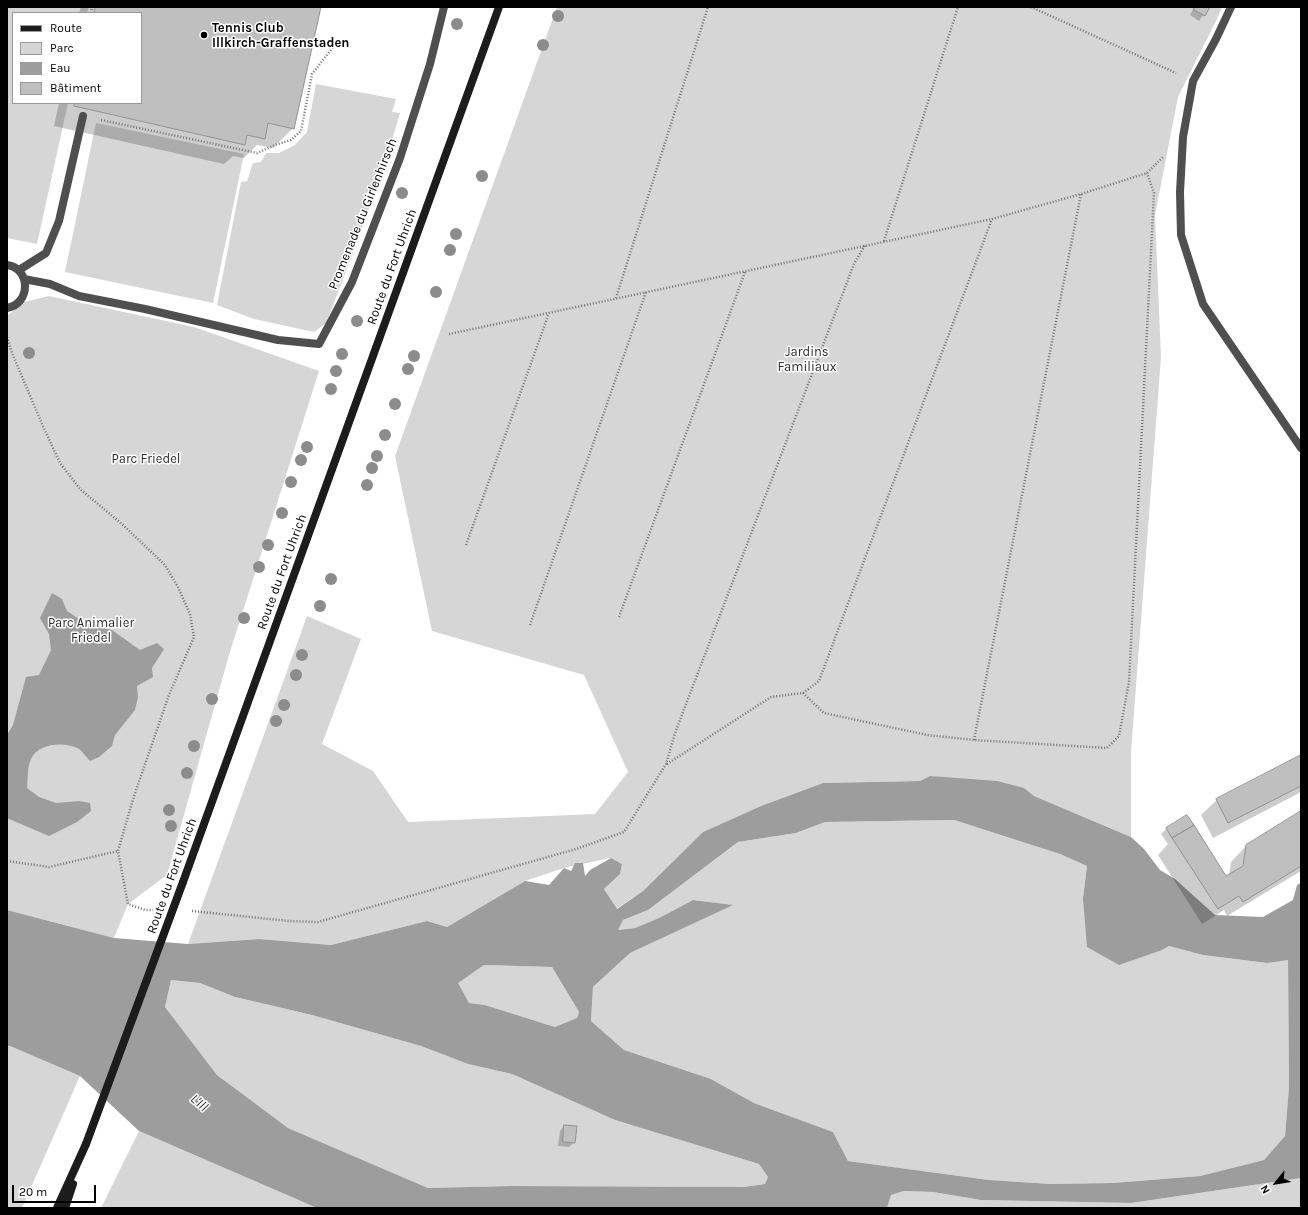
<!DOCTYPE html>
<meta charset="utf-8">
<style>
body{margin:0}
#map{position:relative;width:1308px;height:1215px;overflow:hidden;background:#fff;font-family:Karla,sans-serif}
canvas{display:block}
.frame{position:absolute;inset:0;border:8px solid #000;pointer-events:none}
.legend{position:absolute;left:12px;top:12px;width:130px;height:92px;box-sizing:border-box;background:#fff;border:1px solid #999;margin:0;padding:5px 7px;list-style:none;font-size:12px;color:#000}
.legend li{display:flex;align-items:center;gap:8px;height:20px}
.legend b{width:20px;border:1px solid #999}
.north{position:absolute;left:1256px;top:1163px;width:40px;height:40px;-webkit-text-stroke:3px #fff;paint-order:stroke;rotate:240deg;font-size:11px;font-weight:700;line-height:16px;text-align:center;color:#000}
.north::after{content:'';display:block;margin:auto;width:14px;height:18px;background:#000;clip-path:polygon(50% 0,100% 100%,50% 72%,0 100%)}
.scale{position:absolute;left:12px;top:1185px;width:84px;height:18px;box-sizing:border-box;border:2px solid #000;border-top:0;padding-left:5px;font-size:12px;line-height:14px;white-space:nowrap;color:#000;-webkit-text-stroke:3px #fff;paint-order:stroke}
</style>
<div id="map">
<canvas width="1308" height="1215"></canvas>
<div class="frame"></div>
<ul class="legend">
<li><b style="height:5px;background:#1c1c1c"></b>Route</li>
<li><b style="height:11px;background:#d6d6d6"></b>Parc</li>
<li><b style="height:11px;background:#9d9d9d"></b>Eau</li>
<li><b style="height:11px;background:#bfbfbf"></b>Bâtiment</li>
</ul>
<div class="north">N</div>
<div class="scale">20 m</div>
</div>
<script>
const ctx = document.querySelector('canvas').getContext('2d');
ctx.lineJoin = 'round';
function paint(path, color) {
  ctx.fillStyle = color;
  ctx.fill(path, 'evenodd');
}
function strokePath(path, color, width, dash) {
  ctx.strokeStyle = color;
  ctx.lineWidth = width;
  ctx.lineCap = dash ? 'butt' : 'round';
  ctx.setLineDash(dash || []);
  ctx.stroke(path);
}
function drawText(font, color, halo, rows, align = 'center') {
  ctx.font = font + ' Karla,sans-serif';
  ctx.lineWidth = 3;
  ctx.setLineDash([]);
  ctx.textBaseline = 'middle';
  ctx.strokeStyle = halo;
  ctx.fillStyle = color;
  for (const [text, x, y, turn = 0] of rows) {
    ctx.save();
    ctx.translate(x, y);
    ctx.rotate((+turn || 0) * Math.PI / 180);
    ctx.textAlign = isNaN(turn) ? turn : align;
    if (halo) ctx.strokeText(text, 0, 0);
    ctx.fillText(text, 0, 0);
    ctx.restore();
  }
}
const green = new Path2D(`
 M7 7H89L87 13H13V103H68L37 244 7 238Z
 M557 7H1222L1215 23 1178 97 1155 215 1161 357 1131 752V837L1034 796 1024 788 930 776 920 781 823 783 761 806 703 832 643 891 616 909 604 889 620 874 622 864 610 858 564 868 525 881 447 927 427 921 331 945 259 939 188 944 307 616 361 639 322 744 373 771 408 822 595 814 628 772 584 675 432 631 395 456Z
 M316 84 396 99 392 112 400 113 386 161 344 277 326 323 314 332 254 319 217 305 241 182 247 181 253 163 261 162 266 153H279L295 145 307 132Z
 M96 123 244 154 213 303 65 272Z
 M49 296 194 327 319 371 229 655 167 875 128 904 114 938 7 910V316L24 302Z
 M954 820 1060 854 1087 866 1083 898 1162 950 1169 946 1203 955 1267 963 1288 959 1289 1087 1285 1136 1264 1160 1200 1176 1113 1183 1051 1184 989 1180 848 1161 833 1132 754 1103 711 1079 624 1050 591 1021 593 987 630 953 732 905 693 900 659 918 635 928 617 930 623 920 648 910 738 842 796 833 825 822Z
 M484 965 552 967 579 1012 578 1018 555 1027 485 1005 469 1003 457 983Z
 M171 980 200 983 235 997 312 1015 421 1046 468 1064 512 1074 615 1120 759 1164 768 1177 765 1184 744 1187 511 1186 428 1188 288 1128 217 1075 165 1007Z
 M7 1046H10L80 1076 22 1208H7Z
 M139 1131 317 1208H101Z
 M1301 1178V1208H887L891 1195 904 1191 933 1192 981 1200 1131 1203Z`);
const water = new Path2D(`
 M52 593 62 599 67 611 85 623 112 630 140 650 157 643 164 649 152 668 153 677 137 686 138 697 135 710 115 735 112 746 99 757 90 761C86 757 83 752 79 749 65 741 38 743 31 759 27 767 28 779 27 788L39 797 56 803 79 801 90 803 91 811 77 822 49 836 7 818V735L13 725 26 677 39 675 51 650 49 634 40 618Z
 M930 776 997 781 1024 788 1034 796 1131 837 1144 849 1160 870 1175 879 1215 915 1263 917 1293 900 1297 885 1301 883V1178L1131 1203 981 1200 933 1192 904 1191 891 1195 887 1208H317L139 1131 80 1076 10 1046H7V910L114 938 188 944 259 939 331 945 427 921 447 927 525 881 549 885 564 868 571 871 575 863H583L585 876 590 870 611 858 622 864 620 874 604 889 617 909 643 891 703 832 761 806 823 783 920 781ZM954 820 1060 854 1087 866 1083 898 1087 947 1119 965 1162 950 1169 946 1203 955 1267 963 1288 960 1289 1087 1285 1136 1264 1160 1200 1176 1113 1183 1051 1184 989 1180 848 1161 833 1132 754 1103 711 1079 624 1050 591 1021 593 987 630 953 733 905 693 900 659 918 635 928 618 930 623 920 648 910 738 842 796 833 825 822ZM484 965 552 967 579 1012 577 1018 555 1027 485 1005 469 1003 458 983ZM171 980 200 983 235 997 312 1015 421 1046 468 1064 512 1074 615 1120 759 1164 768 1177 765 1184 744 1187 511 1186 428 1188 288 1128 217 1075 165 1007Z`);
const shadow = new Path2D(`
 M81 7H320L293 128 273 148 257 145 244 158 233 156 224 164 54 126 59 103H141V13H79Z
 M1194 7H1209L1199 21 1190 15Z
 M1301 756V792L1213 838 1201 815 1217 800Z
 M1301 812V871L1227 916 1224 910 1202 924 1158 855 1168 844 1161 834 1166 829 1187 816 1226 878 1229 876 1231 862 1246 846Z
 M564 1126 574 1142 569 1147 558 1146 560 1131Z`);
const building = new Path2D(`
 M96 7H321L294 129 268 123 265 139 247 135 245 145 74 106V103H141V13H94Z
 M1195 7H1210L1205 16 1194 10Z
 M1301 755V786L1228 823 1216 799Z
 M1301 811V866L1243 902 1239 896 1218 909 1172 838 1194 825 1226 876 1243 866 1246 845Z
 M1187 815 1194 825 1172 838 1166 828Z
 M564 1125 577 1126 575 1143 563 1142Z`);
const path = new Path2D(`
 M1031 7 1176 73
 M91 13 92 7
 M101 120 257 153 275 145 291 140 301 131 312 74 338 41
 M884 241 958 7
 M616 298 708 7
 M449 334 992 219 1081 194 1147 173 1163 157
 M7 337 12 353 42 424 60 463 80 489 123 525 165 565 178 587 190 614 194 637 169 695 134 796 118 851 128 904 145 910H153
 M466 545 549 313
 M619 617 745 272
 M530 625 646 292
 M803 693 824 713 927 735 974 740 1107 748 1119 736 1129 682 1154 193 1147 173
 M974 740 1081 194
 M667 764 771 697 803 693 819 681 992 219
 M7 861 49 867 118 851
 M192 911 289 921 318 922 576 849 624 832 666 764 675 733 854 264 865 245`);
const lane = new Path2D(`
 M1231 7 1216 39 1193 81 1183 137 1180 192 1181 235 1203 304 1301 448
 M19 270 46 253 59 221 83 116`);
const street = new Path2D(`
 M7 265C31 268 31 304 7 308
 M24 279 50 284 79 296 145 309 278 340 319 344 352 282 400 158 430 64 444 7`);
const secondary = new Path2D(`
 M183 882 499 7
 M57 1208 86 1144
 M65 1208 73 1184`);
const secondaryBridge = new Path2D(`
 M86 1144 183 882`);
const trees = [
 [558,16],
 [457,24],
 [543,45],
 [482,176],
 [402,193],
 [456,234],
 [450,250],
 [436,292],
 [357,321],
 [29,353],
 [342,354],
 [414,356],
 [408,369],
 [336,371],
 [331,389],
 [395,404],
 [385,435],
 [307,447],
 [377,456],
 [301,460],
 [372,468],
 [291,482],
 [367,485],
 [282,513],
 [268,545],
 [259,567],
 [331,579],
 [320,606],
 [244,618],
 [302,655],
 [296,675],
 [212,699],
 [284,705],
 [276,721],
 [194,746],
 [187,773],
 [169,810],
 [171,826]
];
const markers = [
 [204,35,4,"#000"]
];
const poiNames = [
 ["Tennis Club",212,28],
 ["Illkirch-Graffenstaden",212,43]
];
const streetNames = [
 ["Promenade du Girlenhirsch",363,214,-68],
 ["Route du Fort Uhrich",392,267,-70],
 ["Route du Fort Uhrich",282,572,-70],
 ["Route du Fort Uhrich",172,876,-70]
];
const parkNames = [
 ["Jardins",807,352],
 ["Familiaux",807,367],
 ["Parc Friedel",146,459],
 ["Parc Animalier",91,623],
 ["Friedel",91,638]
];
const waterNames = [
 ["L'Ill",199,1103,41]
];
paint(green, '#d6d6d6');
paint(water, '#9d9d9d');
paint(shadow, '#0003');
paint(building, '#bfbfbf');
strokePath(building, '#939393', 1);
strokePath(path, '#717171', 2.5, [1, 2]);
strokePath(lane, '#4f4f4f', 8);
strokePath(street, '#4f4f4f', 8);
strokePath(secondary, '#1c1c1c', 8);
strokePath(secondaryBridge, '#1c1c1c', 8);
ctx.fillStyle = '#8c8c8c';
for (const [x, y] of trees) {
  ctx.beginPath();
  ctx.arc(x, y, 6, 0, 2 * Math.PI);
  ctx.fill();
}
for (const [x, y, r, color] of markers) {
  const dot = new Path2D();
  dot.arc(x, y, r, 0, 2 * Math.PI);
  ctx.fillStyle = color;
  ctx.fill(dot);
  strokePath(dot, '#fff', 1.5);
}
drawText('bold 13px', '#000', '#fff', poiNames, 'left');
drawText('13px', '#000', '#fff', streetNames);
drawText('13px', '#2d2d2d', '#fff', parkNames);
drawText('italic 14px', '#3e3e3e', '#fff', waterNames);
</script>
